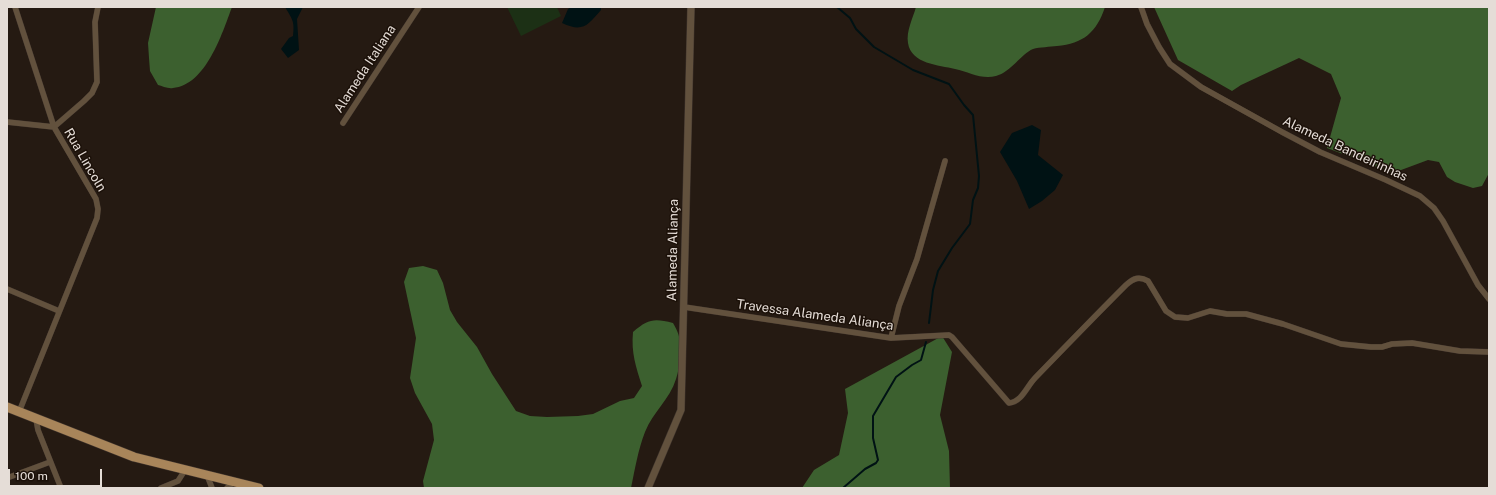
<!DOCTYPE html>
<meta charset="utf-8">
<style>
body{margin:0}
#map{position:relative;width:1496px;height:495px;overflow:hidden;background:#251a12;font-family:"Public Sans",sans-serif}
canvas{display:block}
.frame{position:absolute;inset:0;border:8px solid #e5ddd7;pointer-events:none}
.scale{position:absolute;left:8px;top:469px;width:94px;height:18px;box-sizing:border-box;border:2px solid #e5ddd7;border-top:0;padding-left:5px;font-size:12px;line-height:14px;white-space:nowrap;color:#e5ddd7;-webkit-text-stroke:3px #1c1109;paint-order:stroke}
</style>
<div id="map">
<canvas width="1496" height="495"></canvas>
<div class="frame"></div>
<div class="scale">100 m</div>
</div>
<script>
const ctx = document.querySelector('canvas').getContext('2d');
ctx.lineJoin = 'round';
function paint(path, color) {
  ctx.fillStyle = color;
  ctx.fill(path, 'evenodd');
}
function strokePath(path, color, width, dash) {
  ctx.strokeStyle = color;
  ctx.lineWidth = width;
  ctx.lineCap = dash ? 'butt' : 'round';
  ctx.setLineDash(dash || []);
  ctx.stroke(path);
}
function drawText(font, color, halo, rows, align = 'center') {
  ctx.font = font + ' "Public Sans",sans-serif';
  ctx.lineWidth = 3;
  ctx.setLineDash([]);
  ctx.textBaseline = 'middle';
  ctx.strokeStyle = halo;
  ctx.fillStyle = color;
  for (const [text, x, y, turn = 0] of rows) {
    ctx.save();
    ctx.translate(x, y);
    ctx.rotate((+turn || 0) * Math.PI / 180);
    ctx.textAlign = isNaN(turn) ? turn : align;
    if (halo) ctx.strokeText(text, 0, 0);
    ctx.fillText(text, 0, 0);
    ctx.restore();
  }
}
const green = new Path2D(`
 M507 7H557L561 16 521 36Z`);
const forest = new Path2D(`
 M156 7H232C222 34 206 85 173 88 168 89 162 86 158 85L150 71 149 58 148 43Z
 M916 7H1105C1097 32 1083 44 1057 46 1050 47 1040 47 1033 49 1021 54 1011 72 996 76 982 80 969 72 955 69 939 65 911 64 908 43 906 31 913 18 916 7Z
 M1154 7H1489V173L1482 186 1473 188 1455 182 1447 177 1439 162 1428 160 1393 173 1327 148 1341 98 1331 74 1299 58 1241 85 1232 91 1178 60Z
 M423 266 437 270 443 283 450 310 457 322 477 347 492 374 516 411 530 416 547 417 578 416 593 414 620 401 634 398 642 386C636 367 631 353 633 332 648 319 654 318 673 323 681 337 680 339 679 355 679 363 679 371 676 379 670 399 653 412 645 432 638 450 635 469 631 488H424L423 481 434 440 432 424 415 393 410 378 416 338 404 282 409 268Z
 M942 336 952 352 940 415 949 451 950 488H802L814 470 839 455 848 413 845 389Z`);
const water = new Path2D(`
 M285 7H303L297 19 299 50 288 58 281 49 289 38 293 36C295 21 292 19 285 7Z
 M571 7H601V10C588 25 583 33 562 23L568 9Z
 M1032 125 1041 130 1038 155 1063 175 1055 190 1042 201 1029 209 1017 181 1000 152 1012 133Z`);
const stream = new Path2D(`
 M837 7 850 18 856 29 874 47 913 70 949 84 964 105 973 115 979 176 978 188 973 200 970 224 952 248 938 271 933 290 929 323
 M843 488 865 469 876 463 878 460 873 438V416L896 377 912 365 921 360 926 342`);
const minor = new Path2D(`
 M15 7 54 127 96 199 98 209 97 218 19 412
 M1141 7 1147 24 1159 47 1170 64 1201 87 1282 132 1320 152 1386 180 1420 196 1434 208 1443 221 1478 285 1489 299
 M7 122 54 127 84 101 92 93 97 82 95 22 98 7
 M343 123 419 7
 M7 289 59 311
 M684 307 891 338 949 335 952 337 1009 403C1022 402 1027 386 1035 378 1065 347 1095 316 1126 285 1134 278 1139 276 1148 281L1166 311 1175 317 1188 318 1210 311 1227 314H1246L1283 324 1341 344 1371 347H1382L1392 344 1412 343 1460 351 1489 352
 M891 338 899 306 917 259 945 161
 M36 419 38 430 61 488
 M207 475 212 488
 M7 478 50 462
 M161 488 178 481 185 470
 M227 488 234 482`);
const tertiary = new Path2D(`
 M648 488 681 410 691 7`);
const primary = new Path2D(`
 M7 407 134 457 259 488`);
const streetNames = [
 ["Alameda Italiana",365,69,-57],
 ["Alameda Bandeirinhas",1345,149,25],
 ["Rua Lincoln",85,160,60],
 ["Alameda Aliança",673,250,-89],
 ["Travessa Alameda Aliança",815,315,8]
];
paint(green, '#1c3015');
paint(forest, '#3c602f');
paint(water, '#001214');
strokePath(stream, '#001214', 2);
strokePath(minor, '#40352e', 6);
strokePath(tertiary, '#40352e', 8);
strokePath(primary, '#40352e', 10);
strokePath(minor, '#62513d', 5.5);
strokePath(tertiary, '#62513d', 7);
strokePath(primary, '#a8855a', 9);
drawText('13px', '#e5ddd7', '#1c1109', streetNames);
</script>
